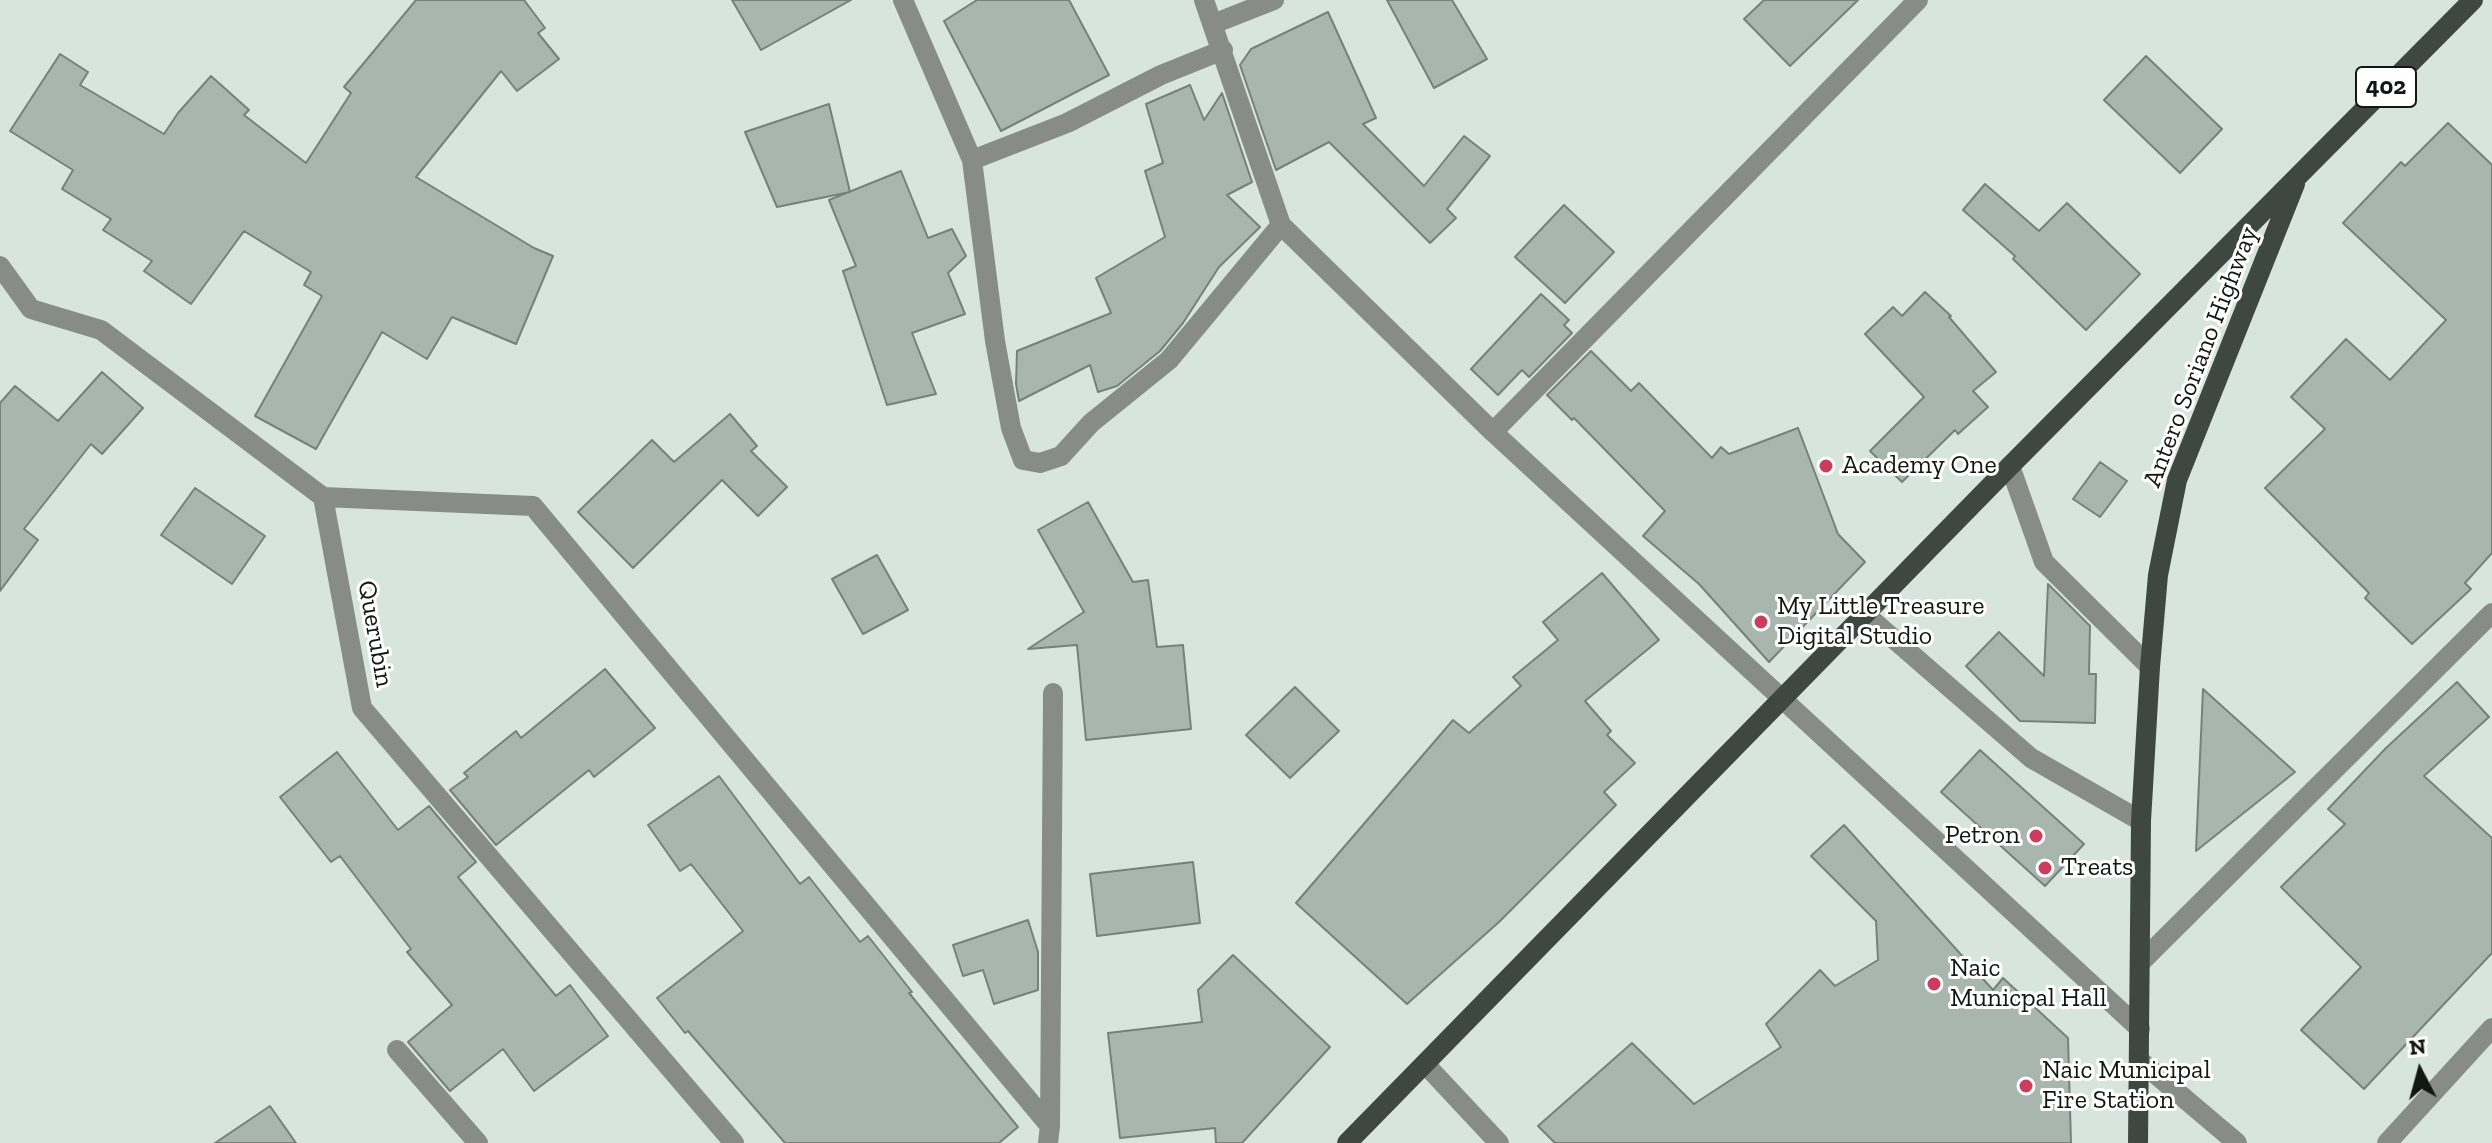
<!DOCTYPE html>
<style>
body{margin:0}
#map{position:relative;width:2492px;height:1143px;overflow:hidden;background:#d8e5de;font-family:"Zilla Slab",serif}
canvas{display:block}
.north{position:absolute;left:2380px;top:1031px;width:80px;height:80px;-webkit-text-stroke:6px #fff;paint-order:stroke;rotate:354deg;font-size:22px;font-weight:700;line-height:32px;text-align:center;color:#121714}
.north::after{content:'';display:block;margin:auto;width:28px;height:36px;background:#121714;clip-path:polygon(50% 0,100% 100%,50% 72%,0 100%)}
</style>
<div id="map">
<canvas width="2492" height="1143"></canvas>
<div class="north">N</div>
</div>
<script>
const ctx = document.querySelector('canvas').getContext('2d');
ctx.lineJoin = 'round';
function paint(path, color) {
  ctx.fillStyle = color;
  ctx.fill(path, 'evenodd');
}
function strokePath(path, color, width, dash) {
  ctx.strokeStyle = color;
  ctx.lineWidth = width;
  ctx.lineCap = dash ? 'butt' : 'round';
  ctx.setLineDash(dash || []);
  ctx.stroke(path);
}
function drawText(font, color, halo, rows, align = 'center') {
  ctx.font = font + ' "Zilla Slab",serif';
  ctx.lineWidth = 6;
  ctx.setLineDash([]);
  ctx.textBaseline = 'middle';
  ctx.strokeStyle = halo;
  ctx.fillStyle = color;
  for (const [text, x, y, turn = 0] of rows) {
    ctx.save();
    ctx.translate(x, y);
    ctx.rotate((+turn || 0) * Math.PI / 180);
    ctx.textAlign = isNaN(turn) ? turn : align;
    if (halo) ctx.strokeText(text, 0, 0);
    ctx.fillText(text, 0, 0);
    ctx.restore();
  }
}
const building = new Path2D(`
 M416 0H524L545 28 538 33 559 59 517 91 501 71 416 177 534 248 553 256 516 344 452 317 427 359 382 332 316 449 255 416 322 296 304 285 311 272 244 231 191 304 144 271 152 261 103 230 111 219 62 189 73 170 10 131 60 54 88 72 80 85 164 134 178 113 211 76 249 110 244 115 306 163 351 93 344 87Z
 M732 0H851L761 50Z
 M977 0H1069L1109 75 1001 131 944 21Z
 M1387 0H1452L1487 59 1434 88Z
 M1764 0H1858L1790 66 1744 19Z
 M1328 12 1376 118 1363 124 1424 186 1464 136 1490 156 1447 209 1456 218 1430 243 1329 142 1276 170 1240 65 1251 49Z
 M2146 56 2222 129 2180 173 2104 100Z
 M1190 85 1204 120 1222 93 1252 182 1227 195 1260 227 1219 267 1183 323 1160 351 1117 386 1098 392 1090 365 1019 401 1016 384 1017 351 1111 313 1096 278 1165 237 1145 171 1163 163 1146 104Z
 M829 104 850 192 777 207 745 132Z
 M2448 123 2492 165V553L2465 583 2471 589 2412 644 2365 598 2369 593 2265 488 2325 429 2291 397 2346 339 2390 380 2446 320 2343 223 2401 162 2405 166Z
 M901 171 928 238 952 229 966 256 948 273 965 314 912 333 936 394 887 405 843 271 856 266 829 200Z
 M1985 184 2039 231 2067 203 2140 274 2086 330 2013 259 2015 256 1963 210Z
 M1564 205 1614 252 1565 303 1515 257Z
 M1925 292 1951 316 1949 317 1996 372 1973 391 1988 407 1958 434 1955 430 1902 482 1870 451 1924 397 1865 334 1893 307 1902 316Z
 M1541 294 1569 320 1564 325 1572 333 1529 377 1522 370 1498 395 1471 369Z
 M1591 351 1631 391 1639 383 1712 458 1721 447 1729 454 1798 428 1838 534 1865 562 1769 662 1699 584 1643 536 1665 511 1574 418 1572 420 1547 395Z
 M102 372 143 408 102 454 91 444 24 529 38 540 0 591V403L15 386 58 421Z
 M730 414 757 446 751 451 787 487 758 516 722 480 633 568 578 512 652 440 674 462Z
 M2100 462 2127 481 2100 517 2073 499Z
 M195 488 265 536 232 584 161 535Z
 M1088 502 1133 582 1148 580 1157 647 1183 645 1191 729 1086 740 1077 645 1028 649 1084 612 1038 530Z
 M877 555 908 610 863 634 832 579Z
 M1602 573 1659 640 1585 701 1611 731 1607 735 1635 763 1604 792 1616 805 1499 922 1407 1004 1296 903 1453 720 1469 733 1521 686 1513 677 1558 640 1543 622Z
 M2048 584 2090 626 2089 674H2096L2095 723 2020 721 1966 666 1999 632 2044 676Z
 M605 669 655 728 594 777 589 770 496 845 450 790 468 777 464 773 516 731 521 738Z
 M2457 682 2489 717 2424 776 2492 838V953L2364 1089 2301 1030 2361 967 2281 887 2345 824 2328 809 2386 748Z
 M1295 687 1339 731 1290 778 1246 735Z
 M2203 689 2295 772 2196 851Z
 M1980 750 2084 844 2045 886 1941 792Z
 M337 752 398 830 429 806 476 862 458 877 556 996 570 985 608 1036 534 1091 503 1049 450 1091 408 1042 452 1005 407 952 411 949 340 856 331 862 280 797Z
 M719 776 800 884 809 877 860 942 868 936 912 992 909 993 1018 1127 999 1143H785L688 1031 685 1033 657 998 743 931 691 864 680 871 648 825Z
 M1844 825 1993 990 2003 978 2068 1038 2071 1143H1555L1538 1126 1632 1043 1694 1104 1781 1047 1766 1024 1820 970 1835 986 1878 960 1876 921 1811 856Z
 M1193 862 1200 923 1097 936 1090 874Z
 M1028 920 1038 952V990L994 1004 983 970 963 976 953 945Z
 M1233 955 1330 1047 1242 1143H1216L1215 1128 1120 1138 1108 1033 1202 1022 1198 990Z
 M270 1106 296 1143H215Z`);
const minor = new Path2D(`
 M903 0 972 160 1067 123 1161 75 1223 50
 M1204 0 1281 225 1493 432 2140 1029
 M1213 24 1274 0
 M972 160 995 341 1011 428 1023 460 1040 463 1061 456 1091 423 1169 360 1281 225
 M0 266 31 309 101 330 323 497 362 708 734 1143
 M1493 432 1918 0
 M2010 466 2044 562 2150 667
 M323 497 533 506 1050 1126
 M1865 614 2031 758 2141 821
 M2141 962 2492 613
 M397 1050 478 1143
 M2139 1060 2237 1143
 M1426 1065 1499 1143
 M1048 1143 1050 1126 1053 693
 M2387 1143 2492 1028`);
const major = new Path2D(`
 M1347 1143 2010 466 2473 0
 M2138 1143 2141 821 2150 667 2158 575 2177 480 2295 184`);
const markers = [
 [1826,466,8,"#cc3d5c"],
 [1761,622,8,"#cc3d5c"],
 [2036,836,8,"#cc3d5c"],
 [2045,868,8,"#cc3d5c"],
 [1934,984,8,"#cc3d5c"],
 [2026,1086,8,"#cc3d5c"]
];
const shields = [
 [2386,87,60]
];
const shieldNames = [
 ["402",2386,87]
];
const streetNames = [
 ["Antero Soriano Highway",2201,357,-69],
 ["Querubin",375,634,80]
];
const poiNames = [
 ["Academy One",1842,466],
 ["My Little Treasure",1777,607],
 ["Digital Studio",1777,637],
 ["Petron",2020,836,"right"],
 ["Treats",2061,868],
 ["Naic",1950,969],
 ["Municpal Hall",1950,999],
 ["Naic Municipal",2042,1071],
 ["Fire Station",2042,1101]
];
paint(building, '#a9b6af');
strokePath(building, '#76817b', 2);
strokePath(minor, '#878c89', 20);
strokePath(major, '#3e4742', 20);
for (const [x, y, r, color] of markers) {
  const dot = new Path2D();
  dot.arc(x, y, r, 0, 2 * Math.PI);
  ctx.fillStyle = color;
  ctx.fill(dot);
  strokePath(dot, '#fff', 3);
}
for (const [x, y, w] of shields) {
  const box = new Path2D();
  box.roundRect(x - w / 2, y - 20, w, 40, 6);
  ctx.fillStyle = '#fff';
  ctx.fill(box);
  strokePath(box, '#121714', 2);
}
drawText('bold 24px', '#121714', null, shieldNames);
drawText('26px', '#121714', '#fff', streetNames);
drawText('26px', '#121714', '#fff', poiNames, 'left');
</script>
